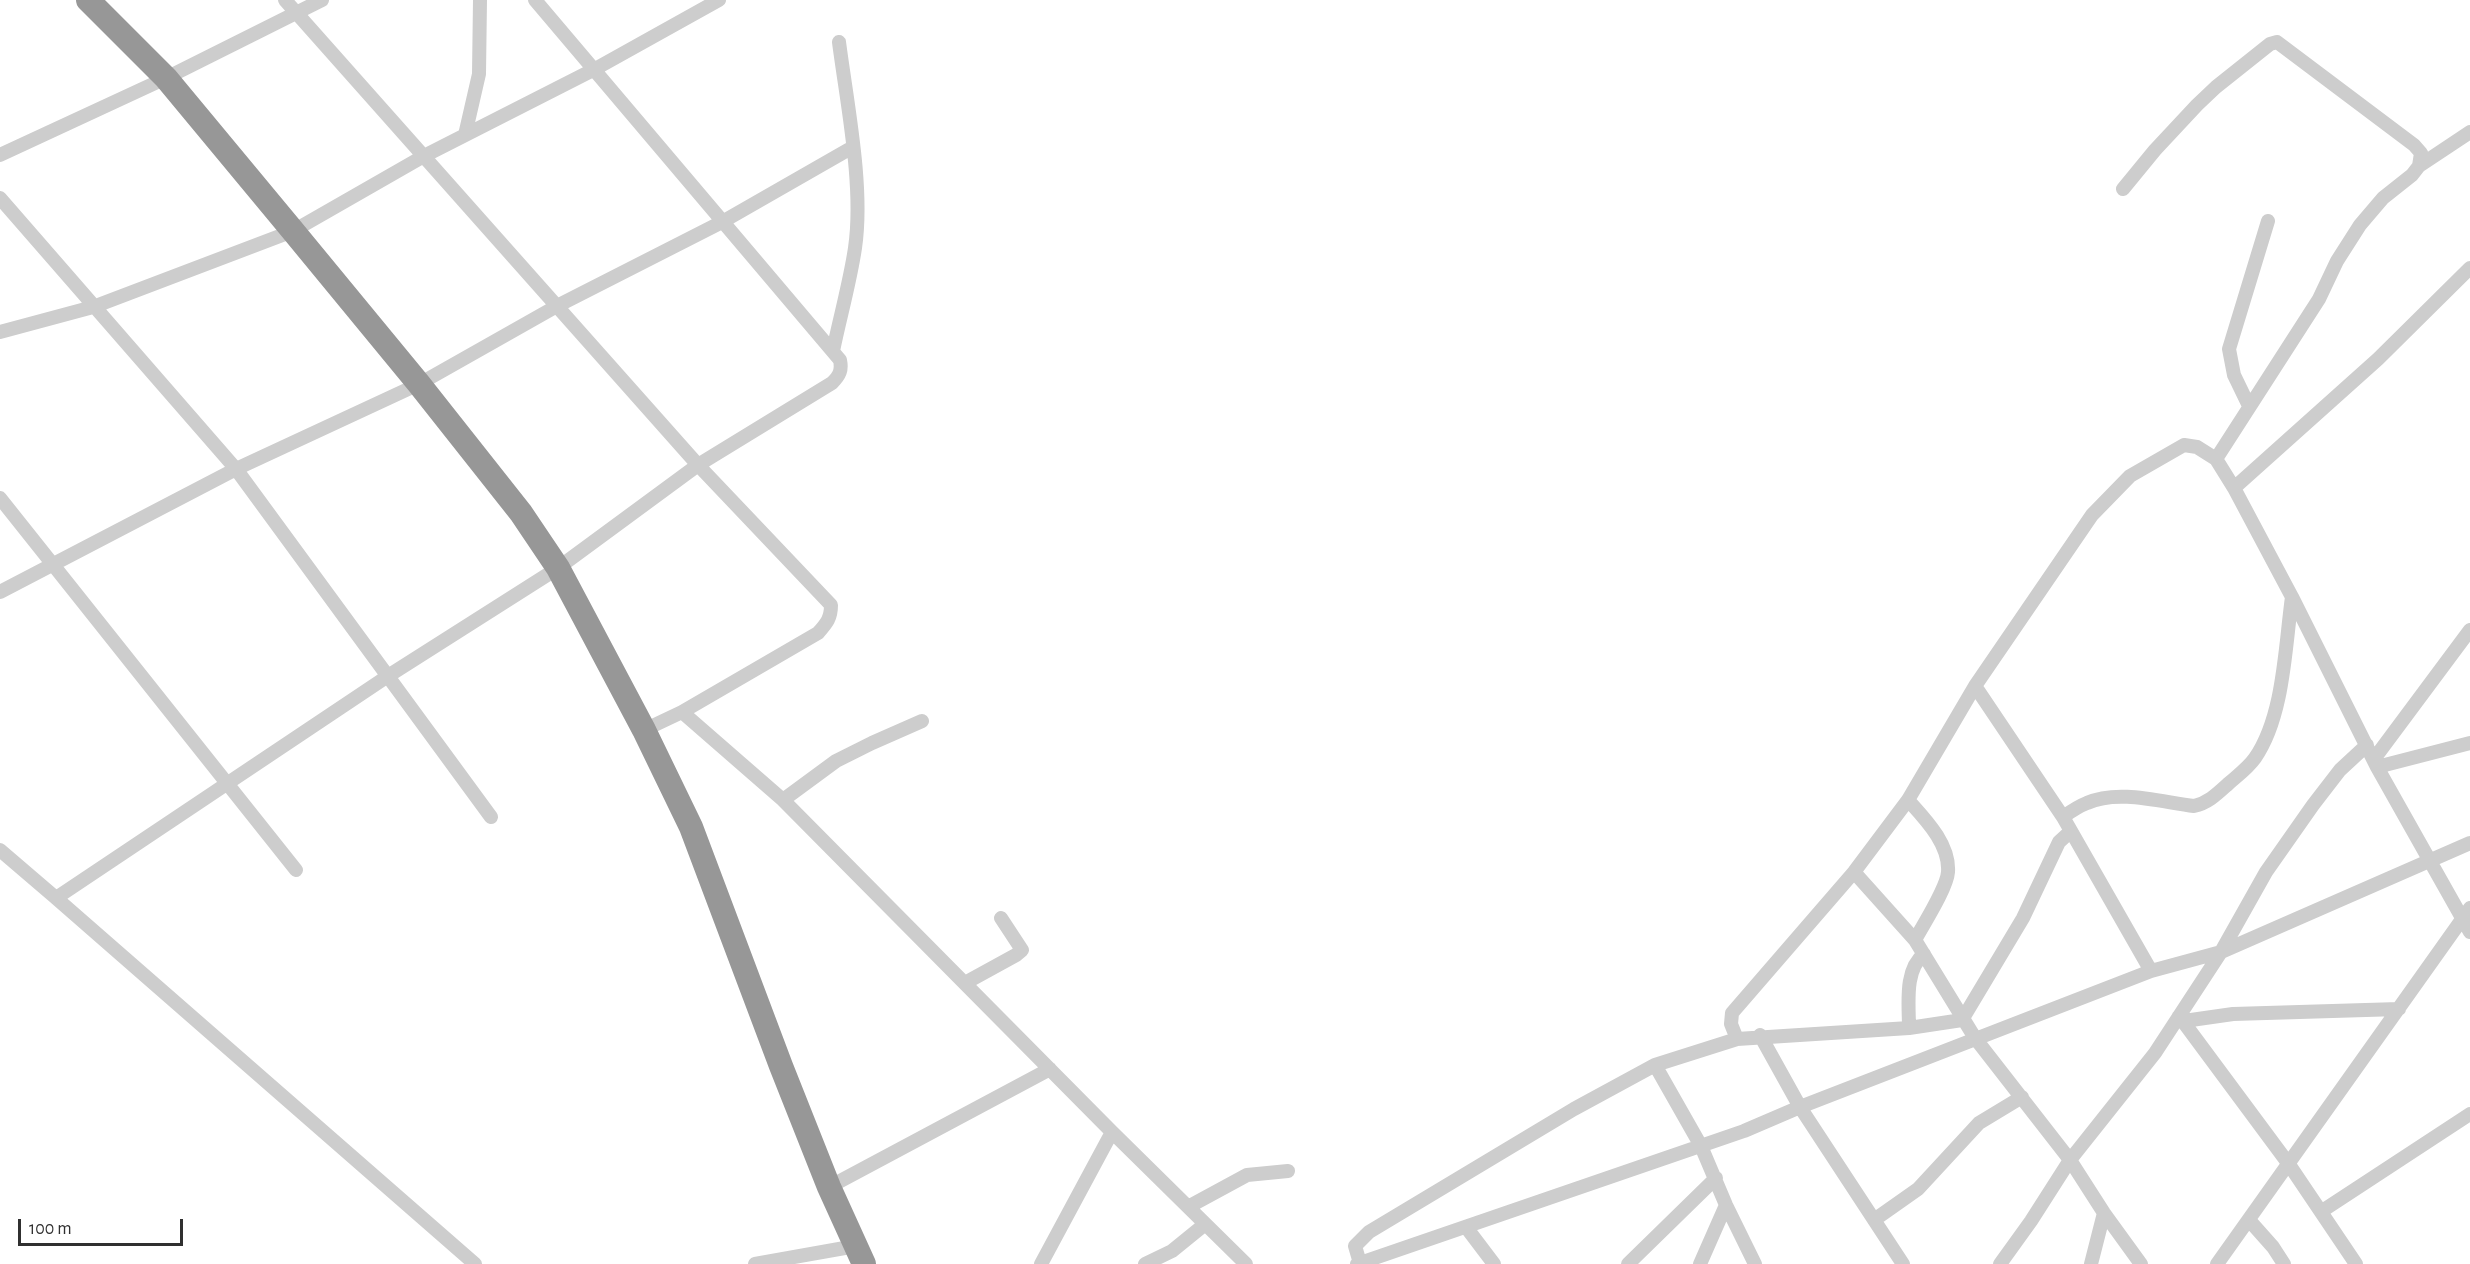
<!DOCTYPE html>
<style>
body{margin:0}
#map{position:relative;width:2470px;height:1264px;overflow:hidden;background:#fff;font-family:"Alegreya Sans",sans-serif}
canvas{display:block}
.scale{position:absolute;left:18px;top:1219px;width:165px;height:27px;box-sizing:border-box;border:3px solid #303030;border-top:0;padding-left:8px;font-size:18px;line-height:21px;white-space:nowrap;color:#303030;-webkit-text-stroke:4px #fff;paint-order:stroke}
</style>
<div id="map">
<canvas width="2470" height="1264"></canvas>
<div class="scale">100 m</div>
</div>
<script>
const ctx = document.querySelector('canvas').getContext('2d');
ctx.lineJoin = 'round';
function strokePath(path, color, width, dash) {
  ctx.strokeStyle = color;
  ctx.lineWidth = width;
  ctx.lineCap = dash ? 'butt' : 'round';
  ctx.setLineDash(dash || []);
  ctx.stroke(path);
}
const street = new Path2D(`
 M285 0 698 465 831 605C831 618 827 623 818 633L682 712 644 730
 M465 135 479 74 480 0
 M0 155 166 78 322 0
 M2419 166 2470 132
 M2123 189 2155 150 2197 105 2216 87 2270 44 2277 42 2414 145 2421 153 2419 166 2412 175 2383 198 2360 225 2337 261 2319 299 2216 459
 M0 198 236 469 491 817
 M0 332 93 307 293 231 424 156 595 69 719 0
 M833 351C840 317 850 282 855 248 864 187 847 104 839 42
 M2249 406 2234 375 2229 349 2268 221
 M2234 488 2378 359 2470 268
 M0 498 296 870
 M0 592 236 469 419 384 557 306 722 222 853 147
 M1975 686 2063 817 2151 971
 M682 712 783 800 1112 1132 1246 1264
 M2374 759 2470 630
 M2377 767 2470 743
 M783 800 836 761 872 743 922 721
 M1908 800C1925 819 1950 844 1948 872 1947 888 1923 925 1915 940
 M2063 817C2070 812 2079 806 2087 803 2118 789 2161 802 2194 806 2208 803 2217 794 2228 784 2237 776 2248 768 2255 758 2284 716 2285 647 2292 597
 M0 850 56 898 388 676 558 568 698 465 832 383C840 375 842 370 840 360L535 0
 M1854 872 1915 940 1975 1038 2070 1160 2104 1213 2141 1264
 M56 898 475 1264
 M965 983 1016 955 1022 950 1001 918
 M2179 1016 2288 1163 2356 1264
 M2184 1021 2233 1014 2399 1009
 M1909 1028C1909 1004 1904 970 1924 954
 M1760 1035 1800 1107 1903 1264
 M1737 1039 1731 1024 1732 1013 1854 872 1908 800 1975 686 2092 515 2130 476 2184 445 2197 447 2216 459 2234 488 2292 597 2377 767 2470 932
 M1655 1065 1701 1146 1726 1205 1755 1264
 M829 1187 1050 1069
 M1188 1207 1247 1175 1288 1171
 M2322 1211 2470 1114
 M1874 1220 1918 1189 1979 1123 2022 1097
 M2249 1220 2273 1247 2284 1264
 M1466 1227 1494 1264
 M1360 1263 1355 1246 1369 1232 1574 1109 1655 1065 1737 1039 1909 1028 1962 1020 2023 918 2059 842 2071 831
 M755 1264 856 1246
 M1041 1264 1112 1132
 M1145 1264 1172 1251 1204 1225
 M1357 1264 1744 1131 1800 1107 2151 971 2221 952 2470 843
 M1628 1264 1716 1178
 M1700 1264 1726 1205
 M2000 1264 2031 1221 2070 1160 2155 1053 2221 952 2266 872 2313 805 2340 770 2367 745
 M2091 1264 2104 1213
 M2217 1264 2470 908`);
const highway = new Path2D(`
 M88 0 166 78 293 231 419 384 521 513 558 568 644 730 691 827 781 1066 829 1187 864 1264`);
strokePath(street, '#cdcdcd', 14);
strokePath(highway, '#979797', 24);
</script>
